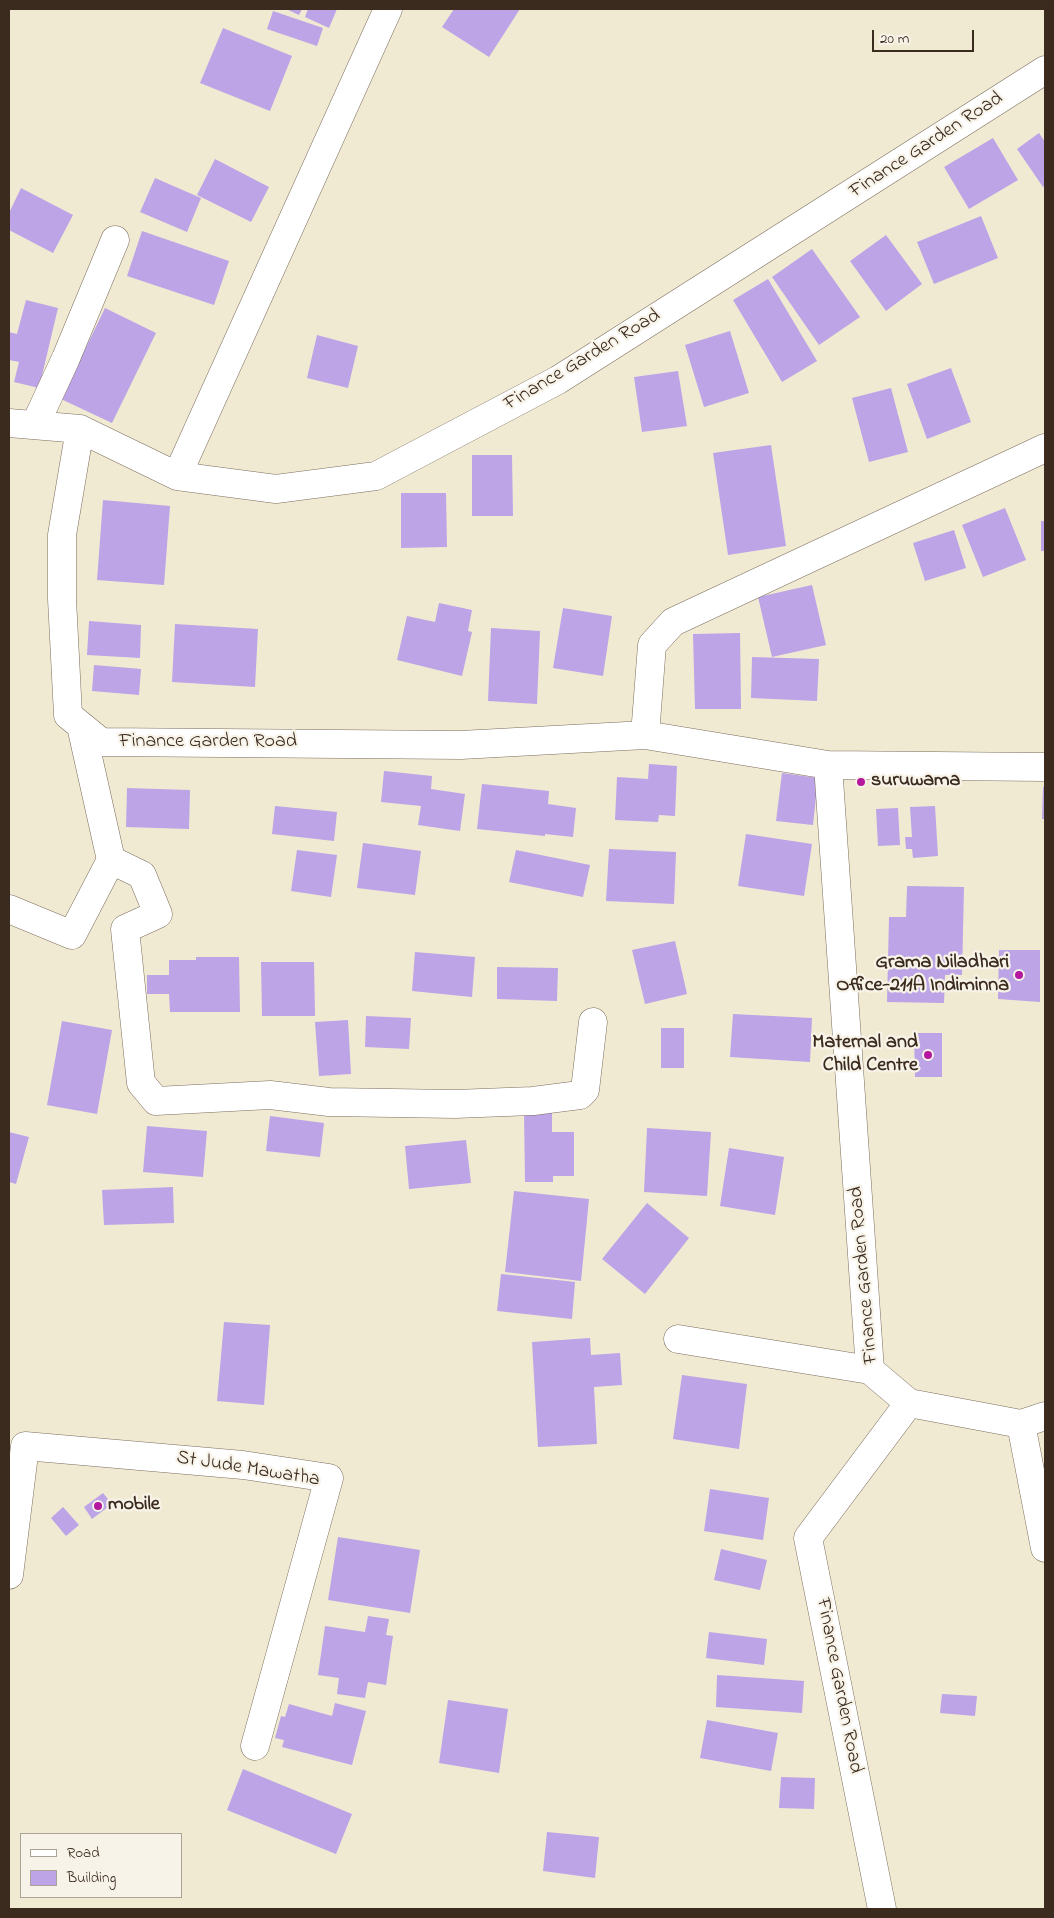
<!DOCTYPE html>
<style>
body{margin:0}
#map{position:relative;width:1054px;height:1918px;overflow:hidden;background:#f1ead3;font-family:"Indie Flower",sans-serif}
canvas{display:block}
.frame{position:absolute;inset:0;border:10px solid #3b2a1e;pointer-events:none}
.legend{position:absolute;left:20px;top:1833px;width:162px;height:65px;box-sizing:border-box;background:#f7f3e8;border:1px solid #aca397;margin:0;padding:6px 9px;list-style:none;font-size:15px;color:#3b2a1e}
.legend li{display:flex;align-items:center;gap:10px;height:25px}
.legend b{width:25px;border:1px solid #aca397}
.scale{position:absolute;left:872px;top:30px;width:102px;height:22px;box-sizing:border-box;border:2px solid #3b2a1e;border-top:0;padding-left:6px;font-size:15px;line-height:18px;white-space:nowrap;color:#3b2a1e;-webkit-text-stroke:4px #f7f3e8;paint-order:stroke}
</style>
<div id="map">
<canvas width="1054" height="1918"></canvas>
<div class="frame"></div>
<ul class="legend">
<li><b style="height:6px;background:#fff"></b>Road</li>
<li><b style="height:14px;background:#bca4e7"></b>Building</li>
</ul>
<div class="scale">20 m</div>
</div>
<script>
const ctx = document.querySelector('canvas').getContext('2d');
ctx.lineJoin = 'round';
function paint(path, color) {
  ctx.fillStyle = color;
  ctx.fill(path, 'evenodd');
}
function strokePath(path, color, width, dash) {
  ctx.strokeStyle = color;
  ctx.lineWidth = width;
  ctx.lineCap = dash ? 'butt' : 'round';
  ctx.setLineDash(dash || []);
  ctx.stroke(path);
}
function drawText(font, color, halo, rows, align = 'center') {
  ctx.font = font + ' "Indie Flower",sans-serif';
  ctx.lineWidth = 4.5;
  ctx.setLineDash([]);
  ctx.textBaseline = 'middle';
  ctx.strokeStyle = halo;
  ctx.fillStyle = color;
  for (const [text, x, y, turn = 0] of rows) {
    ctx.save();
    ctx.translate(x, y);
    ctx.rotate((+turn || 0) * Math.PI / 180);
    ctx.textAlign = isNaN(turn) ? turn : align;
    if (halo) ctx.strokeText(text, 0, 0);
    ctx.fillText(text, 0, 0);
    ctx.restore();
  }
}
const building = new Path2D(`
 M286 9H302L299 15Z
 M308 9H337L329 28 305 17Z
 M454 9H520L489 57 442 27Z
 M273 11 323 28 317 46 267 29Z
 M223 28 292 56 270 111 200 83Z
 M1039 133 1045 142V185L1043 187 1017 149Z
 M993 138 1018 180 969 209 944 167Z
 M215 159 269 187 251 222 197 195Z
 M155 178 201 198 187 232 140 212Z
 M21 188 73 215 53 253 9 230V213Z
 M981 216 998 258 934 284 917 242Z
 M142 231 229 261 214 305 127 276Z
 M886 235 922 284 886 311 850 261Z
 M812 249 860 317 819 345 772 277Z
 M768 279 817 361 782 382 733 300Z
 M26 300 58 308 39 388 14 382 19 362 9 360V332L17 334Z
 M105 308 156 333 112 423 61 399Z
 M730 331 749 393 704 407 685 345Z
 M317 335 358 346 348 388 307 378Z
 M951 368 971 422 927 439 907 384Z
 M678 371 687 426 642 432 634 377Z
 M891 388 908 452 869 462 852 398Z
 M771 445 786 546 728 555 713 453Z
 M472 455H512L513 516H472Z
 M401 493H446L447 547 401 548Z
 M103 500 170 506 164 585 97 580Z
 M1005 508 1026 560 983 577 962 525Z
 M1041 521H1045V551H1041Z
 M954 530 966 568 925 581 913 543Z
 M812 585 826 645 772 657 758 597Z
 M439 603 472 610 468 631 472 632 462 676 397 660 407 616 435 622Z
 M563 608 612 616 603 676 553 668Z
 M89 621 141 625 140 658 87 655Z
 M175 624 258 629 255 687 172 682Z
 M491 628 540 631 537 704 488 701Z
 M740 633 741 709H695L693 634Z
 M752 657 819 659 817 701 751 698Z
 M94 665 141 669 139 695 92 691Z
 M649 764 677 766 675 816 659 815 658 822 615 820 617 777 648 779Z
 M384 771 432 776 431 789 465 794 460 831 418 825 421 806 381 802Z
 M782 773 818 778 813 825 776 821Z
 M482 784 549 791 548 804 576 808 573 837 545 834V836L477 829Z
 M1043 787H1045V819H1042Z
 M127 788 190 790 189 829 126 827Z
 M275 806 337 812 334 841 272 834Z
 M935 806 938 856 913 858 912 849H906L905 837H912L910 807Z
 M898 808 900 845 878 846 876 809Z
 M746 834 812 844 804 896 738 886Z
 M363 843 421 851 415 895 357 888Z
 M609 849 676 852 674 904 606 901Z
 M297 850 337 855 331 897 291 891Z
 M516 850 590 865 583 897 509 882Z
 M907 886 964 887 962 975H945L944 1003 887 1002 889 917H906Z
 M675 941 687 994 645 1004 632 950Z
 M999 950H1040V1002L998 999Z
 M415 952 475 957 472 997 412 991Z
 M196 957H239L240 1012H170L169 994H147V975H169V960H196Z
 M261 962H314L315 1016H262Z
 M497 967 558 968 557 1001 497 999Z
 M733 1014 812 1018 810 1062 730 1057Z
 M366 1016 411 1018 409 1049 365 1047Z
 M348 1020 351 1074 319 1076 315 1022Z
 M62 1021 112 1030 97 1114 47 1105Z
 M661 1028H684V1068H661Z
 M914 1033H942V1077H915Z
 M524 1110H552V1132H574V1176H553V1182H525Z
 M270 1116 324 1123 320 1157 266 1151Z
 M147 1126 207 1131 203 1177 143 1172Z
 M647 1128 711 1132 707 1196 644 1192Z
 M9 1132 29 1137 16 1184 9 1182Z
 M466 1140 471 1183 409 1189 405 1146Z
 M729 1148 784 1157 775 1215 720 1206Z
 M173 1187 174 1223 104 1225 102 1190Z
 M514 1191 589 1199 581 1281 505 1272Z
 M647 1203 689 1238 645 1294 602 1259Z
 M501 1274 575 1282 572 1319 497 1311Z
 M224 1322 270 1325 264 1405 217 1401Z
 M590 1338 591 1355 620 1353 622 1385 594 1387 597 1444 538 1447 532 1342Z
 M682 1375 747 1384 739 1449 673 1439Z
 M710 1489 769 1498 763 1540 704 1531Z
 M103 1493 112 1504 92 1519 84 1507Z
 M63 1507 79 1525 66 1536 51 1518Z
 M338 1537 420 1550 410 1613 328 1600Z
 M721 1549 767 1560 760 1590 714 1580Z
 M368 1616 389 1619 386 1635 393 1636 386 1685 368 1682 365 1698 337 1694 339 1678 318 1675 325 1626 365 1632Z
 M709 1632 767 1639 764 1665 706 1658Z
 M717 1675 804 1681 802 1713 716 1707Z
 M942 1694 977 1696 975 1716 940 1713Z
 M448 1700 508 1709 499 1773 439 1763Z
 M335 1703 366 1711 352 1765 282 1747 284 1740 275 1738 281 1716 285 1717 289 1704 332 1716Z
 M707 1720 778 1733 771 1771 700 1758Z
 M243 1769 352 1814 336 1854 227 1810Z
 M781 1777 815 1778 814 1809 779 1808Z
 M547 1832 599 1837 595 1878 543 1871Z`);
const minor = new Path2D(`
 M9 423 80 429 62 535V599L68 715 101 742 461 745 645 735 828 765 870 1370 909 1403 808 1538 882 1909
 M35 425 66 358 115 240
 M80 429 177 476 276 489 376 476 558 380 1045 70
 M177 476 388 9
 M645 735 652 645 673 622 1045 448
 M828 765 1045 767
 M111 860 142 875 158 914 125 929 141 1083 156 1101 270 1095 329 1102 455 1104 533 1101 580 1095 585 1090 593 1022
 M9 909 72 935 111 860 81 726
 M678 1339 870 1370
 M909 1403 1021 1424 1045 1548
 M1021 1424 1045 1416
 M9 1575 25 1446 243 1465 329 1478 255 1746`);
const markers = [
 [861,782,5,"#b5179e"],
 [1019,975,5,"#b5179e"],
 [928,1055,5,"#b5179e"],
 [98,1506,5,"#b5179e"]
];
const streetNames = [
 ["Finance Garden Road",927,146,-33],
 ["Finance Garden Road",583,361,-31],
 ["Finance Garden Road",208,743],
 ["Finance Garden Road",865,1275,-95],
 ["St Jude Mawatha",248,1470,9],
 ["Finance Garden Road",838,1686,79]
];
const poiNames = [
 ["suruwama",871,782],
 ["Grama Niladhari",1009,964,"right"],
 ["Office-211A Indiminna",1009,987,"right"],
 ["Maternal and",918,1044,"right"],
 ["Child Centre",918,1067,"right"],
 ["mobile",108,1506]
];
paint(building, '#bca4e7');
strokePath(minor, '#7b6d5d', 29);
strokePath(minor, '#fff', 28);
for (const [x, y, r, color] of markers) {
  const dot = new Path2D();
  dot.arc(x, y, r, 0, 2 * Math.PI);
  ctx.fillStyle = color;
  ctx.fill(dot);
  strokePath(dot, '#f7f3e8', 2);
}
drawText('20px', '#3b2a1e', '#f7f3e8', streetNames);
drawText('bold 20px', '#3b2a1e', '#f7f3e8', poiNames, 'left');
</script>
